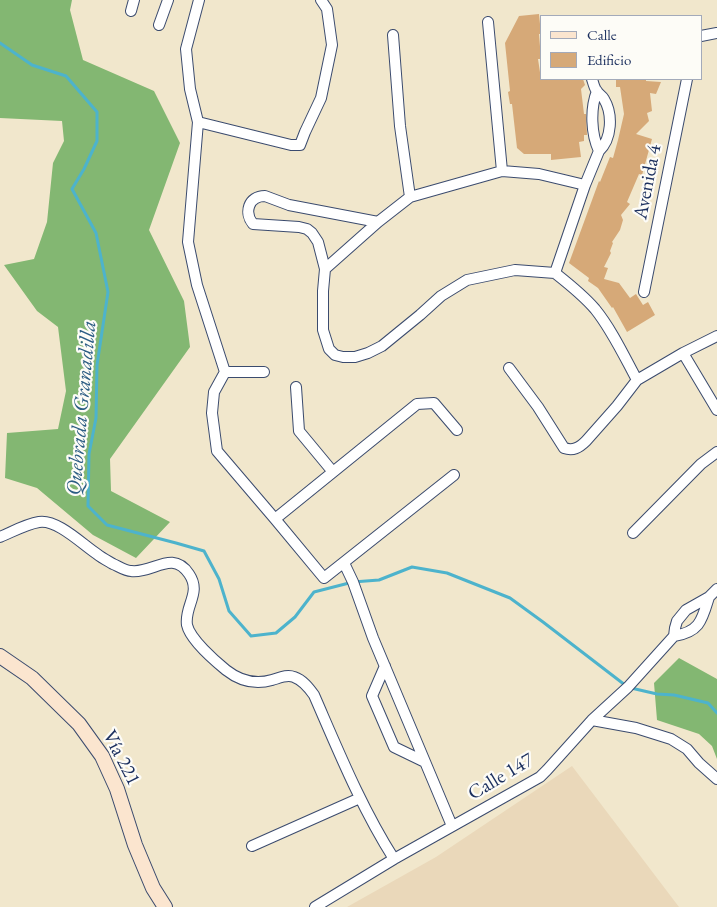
<!DOCTYPE html>
<meta charset="utf-8">
<style>
body{margin:0}
#map{position:relative;width:717px;height:907px;overflow:hidden;background:#f1e7cc;font-family:"EB Garamond",serif}
canvas{display:block}
.legend{position:absolute;left:540px;top:15px;width:162px;height:65px;box-sizing:border-box;background:#fdfcf7;border:1px solid #a3aaba;margin:0;padding:6px 9px;list-style:none;font-size:15px;color:#1b2f5e}
.legend li{display:flex;align-items:center;gap:10px;height:25px}
.legend b{width:25px;border:1px solid #a3aaba}
</style>
<div id="map">
<canvas width="717" height="907"></canvas>
<ul class="legend">
<li><b style="height:6px;background:#fbe5cf"></b>Calle</li>
<li><b style="height:14px;background:#d6a978"></b>Edificio</li>
</ul>
</div>
<script>
const ctx = document.querySelector('canvas').getContext('2d');
ctx.lineJoin = 'round';
function paint(path, color) {
  ctx.fillStyle = color;
  ctx.fill(path, 'evenodd');
}
function strokePath(path, color, width, dash) {
  ctx.strokeStyle = color;
  ctx.lineWidth = width;
  ctx.lineCap = dash ? 'butt' : 'round';
  ctx.setLineDash(dash || []);
  ctx.stroke(path);
}
function drawText(font, color, halo, rows, align = 'center') {
  ctx.font = font + ' "EB Garamond",serif';
  ctx.lineWidth = 4.5;
  ctx.setLineDash([]);
  ctx.textBaseline = 'middle';
  ctx.strokeStyle = halo;
  ctx.fillStyle = color;
  for (const [text, x, y, turn = 0] of rows) {
    ctx.save();
    ctx.translate(x, y);
    ctx.rotate((+turn || 0) * Math.PI / 180);
    ctx.textAlign = isNaN(turn) ? turn : align;
    if (halo) ctx.strokeText(text, 0, 0);
    ctx.fillText(text, 0, 0);
    ctx.restore();
  }
}
const built = new Path2D(`
 M572 766 679 907H347L436 857Z`);
const forest = new Path2D(`
 M0 0H72L70 10 83 60 154 91 180 143 149 230 184 301 190 347 110 459 111 491 170 522 136 558 93 535 37 488 5 478 7 433 58 429 66 391 58 327 37 311 4 265 34 259 47 222 53 163 64 141 62 121 0 118Z
 M679 658 717 679V759L712 746 699 734 657 720 654 683Z`);
const stream = new Path2D(`
 M0 43 32 65 66 76 97 112V141L84 169 72 189 96 233 108 292 97 365 96 418 89 454 88 506 107 525 176 543 204 551 219 579 229 611 251 636 276 633 295 617 314 592 353 582 379 580 412 567 447 573 510 598 543 622 625 685
 M631 688 657 694 674 695 708 703 717 713`);
const building = new Path2D(`
 M539 14 541 34H539L541 59H538L541 79H583L585 85 581 89 584 114H586L587 135H584V141L579 142 581 157 551 160V154H524L517 148 512 104H510L508 92 510 91 505 43 519 16Z
 M616 79H646V81L661 82 656 94 650 93 652 111 647 113 649 121 636 134 652 139 642 175 639 174 627 202 630 204 621 215 623 220 620 230 612 242 613 243 610 251 611 253 604 267 608 268 604 279 619 283 630 298 636 294 643 305 648 302 655 315 627 332 613 307 612 308 598 288 588 281 589 278 569 263 599 181 600 182 610 157 613 158 618 140 624 114 620 87H616Z`);
const street = new Path2D(`
 M199 0 186 49 190 89 198 122 188 242 197 285 225 372H264
 M131 11 134 0
 M488 22 502 171
 M159 25 168 0
 M393 35 400 126 410 197
 M701 36 717 33
 M592 79C593 82 594 87 596 90 598 94 602 95 604 99 613 114 612 139 599 151L585 185 555 273C569 284 583 295 595 309 612 330 624 356 637 380
 M597 91C590 109 591 134 599 151
 M198 122 291 145H300L305 132 321 98 332 45 327 9 321 0
 M378 222 289 205 265 196C248 196 244 213 253 224L299 227 307 229 312 233 318 242 325 269 323 291V330L329 349 335 355 343 357H355L368 353 382 346 420 315 441 296 467 280 515 270 555 273
 M325 269 378 222 410 197 502 171 539 174 585 185
 M644 292 687 79
 M683 353 717 410
 M509 368 538 407 564 448C573 451 579 448 586 441L617 406 637 380 683 353 717 336
 M225 372 214 392 212 413 217 451 275 519 324 578 454 475
 M296 387 299 431 333 472
 M275 519 417 404 434 403 457 430
 M633 533 701 464 717 452
 M0 537C12 532 26 524 39 522 57 519 82 544 97 554 102 558 108 561 113 564 118 566 125 571 131 571 153 574 172 549 189 574 202 593 184 606 187 625 190 639 215 661 226 670 240 681 255 685 272 680 279 678 287 674 294 677 303 680 309 688 314 695 338 750 361 807 394 859
 M344 563 353 582 373 638 452 826
 M674 636 675 628 677 621 686 610 709 597 717 589
 M674 636C700 632 702 620 709 597
 M385 666 372 696 394 747 425 762
 M592 720 636 728 671 739 687 749 699 763 717 779
 M252 846 360 798
 M315 907 394 859 540 777 547 770 592 720 628 687 674 636`);
const secondary = new Path2D(`
 M0 656 32 678 79 724 102 756 117 789 135 845 153 888 165 907`);
const streetNames = [
 ["Avenida 4",648,182,-79],
 ["Vía 221",121,758,63],
 ["Calle 147",501,777,-31]
];
const waterNames = [
 ["Quebrada Granadilla",82,408,-85]
];
paint(built, '#ead8ba');
paint(forest, '#83b772');
strokePath(stream, '#4db3cc', 3);
paint(building, '#d6a978');
strokePath(street, '#3b4b6e', 12);
strokePath(secondary, '#3b4b6e', 16);
strokePath(street, '#fff', 10);
strokePath(secondary, '#fbe5cf', 14);
drawText('20px', '#1b2f5e', '#fdfcf7', streetNames);
drawText('italic 21px', '#2c5d84', '#fdfcf7', waterNames);
</script>
